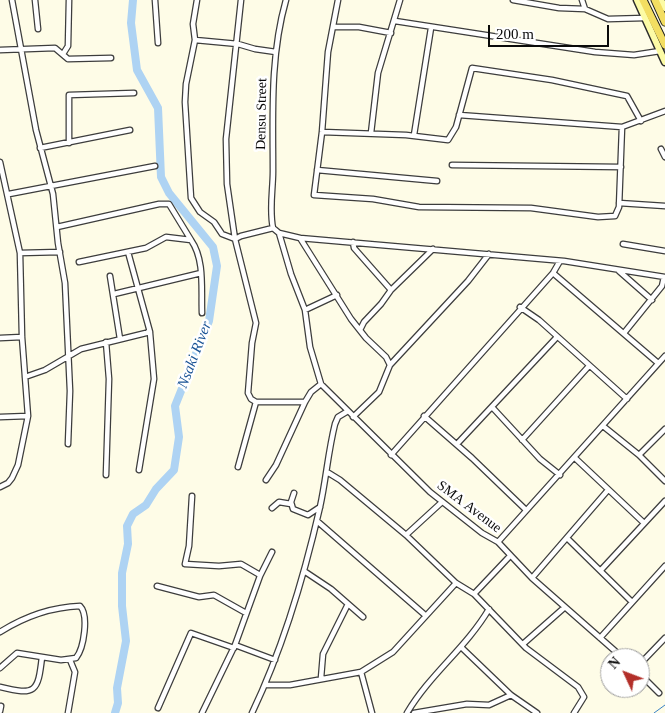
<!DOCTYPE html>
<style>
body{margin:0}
#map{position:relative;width:665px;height:713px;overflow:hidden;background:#fefce7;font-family:Georgia,serif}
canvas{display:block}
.north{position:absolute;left:600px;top:648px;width:50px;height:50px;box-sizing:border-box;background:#fff;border:1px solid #9d9d9d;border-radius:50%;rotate:313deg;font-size:14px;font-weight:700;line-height:20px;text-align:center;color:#0a0a0a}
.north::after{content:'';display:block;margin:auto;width:18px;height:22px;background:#b32f29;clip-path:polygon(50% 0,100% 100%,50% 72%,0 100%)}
.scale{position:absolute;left:488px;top:25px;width:121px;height:22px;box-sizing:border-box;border:2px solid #0a0a0a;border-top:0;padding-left:6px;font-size:15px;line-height:18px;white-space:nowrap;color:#0a0a0a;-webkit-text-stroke:4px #fff;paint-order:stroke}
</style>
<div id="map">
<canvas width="665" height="713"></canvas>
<div class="north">N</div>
<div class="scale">200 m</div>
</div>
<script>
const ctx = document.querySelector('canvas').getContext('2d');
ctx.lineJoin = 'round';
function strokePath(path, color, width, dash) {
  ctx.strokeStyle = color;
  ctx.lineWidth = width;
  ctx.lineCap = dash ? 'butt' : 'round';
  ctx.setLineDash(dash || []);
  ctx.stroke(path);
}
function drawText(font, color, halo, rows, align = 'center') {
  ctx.font = font + ' Georgia,serif';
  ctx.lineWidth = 5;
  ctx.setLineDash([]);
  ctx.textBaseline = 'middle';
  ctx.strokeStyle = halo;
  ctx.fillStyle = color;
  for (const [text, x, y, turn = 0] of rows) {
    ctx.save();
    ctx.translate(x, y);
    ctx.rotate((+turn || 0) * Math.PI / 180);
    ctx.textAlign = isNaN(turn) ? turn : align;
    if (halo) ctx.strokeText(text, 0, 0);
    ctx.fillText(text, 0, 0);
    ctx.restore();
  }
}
const stream = new Path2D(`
 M654 713 665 705`);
const river = new Path2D(`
 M115 713 118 703 117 688 126 641 122 606V573L128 544 127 526 133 514 146 505 156 489 174 470 179 437 175 406 209 321 217 266 213 247 169 193 161 177 158 108 137 70 131 23 133 0`);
const street = new Path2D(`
 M12 0 36 130 53 194 58 243 65 283 70 391 68 444
 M35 0 38 29
 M155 0 158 43
 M197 0 193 24 195 40 186 84 185 102 191 198 200 212 214 222 222 234 235 239
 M338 0 328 52 322 132 314 195 373 199 419 207 531 208 598 217 615 216 619 207 622 127
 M513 0 559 8 585 9 608 19 645 18
 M582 0 585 9
 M395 21 595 52 634 55 660 51
 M333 27H359L391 33
 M195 40 238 44 255 49 276 52
 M0 50 55 48 68 59 111 58
 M63 54 68 46 69 0
 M459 115 622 127 665 111
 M322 132 406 135 448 140 456 127 472 68 552 80 627 96 641 121
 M371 133 378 73 400 0
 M414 135 431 28
 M69 143V95L134 93
 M40 148 130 130
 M661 149 665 157
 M0 162 20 253 22 337 28 416 18 465 12 478 8 483 0 487
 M452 165 621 167
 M317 170 437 181
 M9 194 155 166
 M619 203 665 206
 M57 227 159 204H169L191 240
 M273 228C269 210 273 190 273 171 273 114 270 56 286 0
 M279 233 291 274 305 310 337 295
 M300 238 564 261 665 277
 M235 239 227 184 226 139 241 0
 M353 242 354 248 391 290
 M623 244 665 251
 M20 253 60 252
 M79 262 146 248 166 237 191 240C205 260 201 289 202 313
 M619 271 652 300
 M553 273 658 363
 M110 276 120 339
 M114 294 201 273
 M520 307 539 320 627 399
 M305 310 310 347 321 384
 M360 330 364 322 381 304 391 290 433 249
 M624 333 662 286 664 277
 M0 338 22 337
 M390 365 468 281 489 254
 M25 377 45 370 81 349 150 332 128 252
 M305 402H256L251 399 248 393 252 343 256 323 235 239 241 236 273 228 279 233 300 238 351 319 366 338 386 357 390 365 379 392 353 417
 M492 407 540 459 560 475
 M424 416 472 458 526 510
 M0 417 28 416
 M603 426 639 455 665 481
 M522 440 589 366
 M457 444 557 337
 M391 455 553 273 560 261
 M639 455 665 429
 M575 458 644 523
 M238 467 256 402
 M139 470 154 379 150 333 148 332
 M327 472 340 480 406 535 456 583 474 594 526 648 578 687 584 697 574 713
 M106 475 109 379 106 342
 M266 480 276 465 305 402 311 392 321 384 430 492 482 533 498 542 532 578 623 658
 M294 493 291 502 293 509 308 515 320 507
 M192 496 189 546 185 564 219 566 241 564 260 575
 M272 508 279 502 291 504
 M317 521 425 615
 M406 535 442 502
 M567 538 632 602
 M498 542 665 356
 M601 570 665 501
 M304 571 331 589 363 617
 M532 578 608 490
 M157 586 199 597 214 595 246 613
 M474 594 509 557
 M0 632C24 617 52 607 80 606 89 615 84 648 76 658L61 660 17 653 0 668
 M600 638 665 566
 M523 644 565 607
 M235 645 275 660
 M461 647 511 695 537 713
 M640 664 665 638
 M361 672 372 713
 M640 674 659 693
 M321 678 323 654 348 604
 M266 685H290L361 672 393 652 456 583
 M0 687C36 696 38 692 42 657
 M158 708 191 633 234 648
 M0 711 1 706
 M68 713 75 672 70 660
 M202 713 235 645 260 576 272 552
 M252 713C283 648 304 577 320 507 326 480 328 452 335 424L338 417 348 411
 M407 713C430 674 466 648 489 609
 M414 713 467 704 489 705 511 695`);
const secondary = new Path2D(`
 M637 0 665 62
 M661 0 665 8`);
const primary = new Path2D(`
 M643 0 665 45
 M655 0 665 22`);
const streetNames = [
 ["Densu Street",262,114,-89],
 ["SMA Avenue",469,507,37]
];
const waterNames = [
 ["Nsaki River",195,355,-69]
];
strokePath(stream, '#3880c7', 1);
strokePath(river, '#aed3f3', 8);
strokePath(street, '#3d3d3d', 7);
strokePath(secondary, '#2c2c2c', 9);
strokePath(primary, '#1b1b1b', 9);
strokePath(street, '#fff', 4.5);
strokePath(secondary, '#fcfba5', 6);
strokePath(primary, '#f3de62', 7);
drawText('14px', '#0a0a0a', '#fff', streetNames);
drawText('italic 15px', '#1a5395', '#fff', waterNames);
</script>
